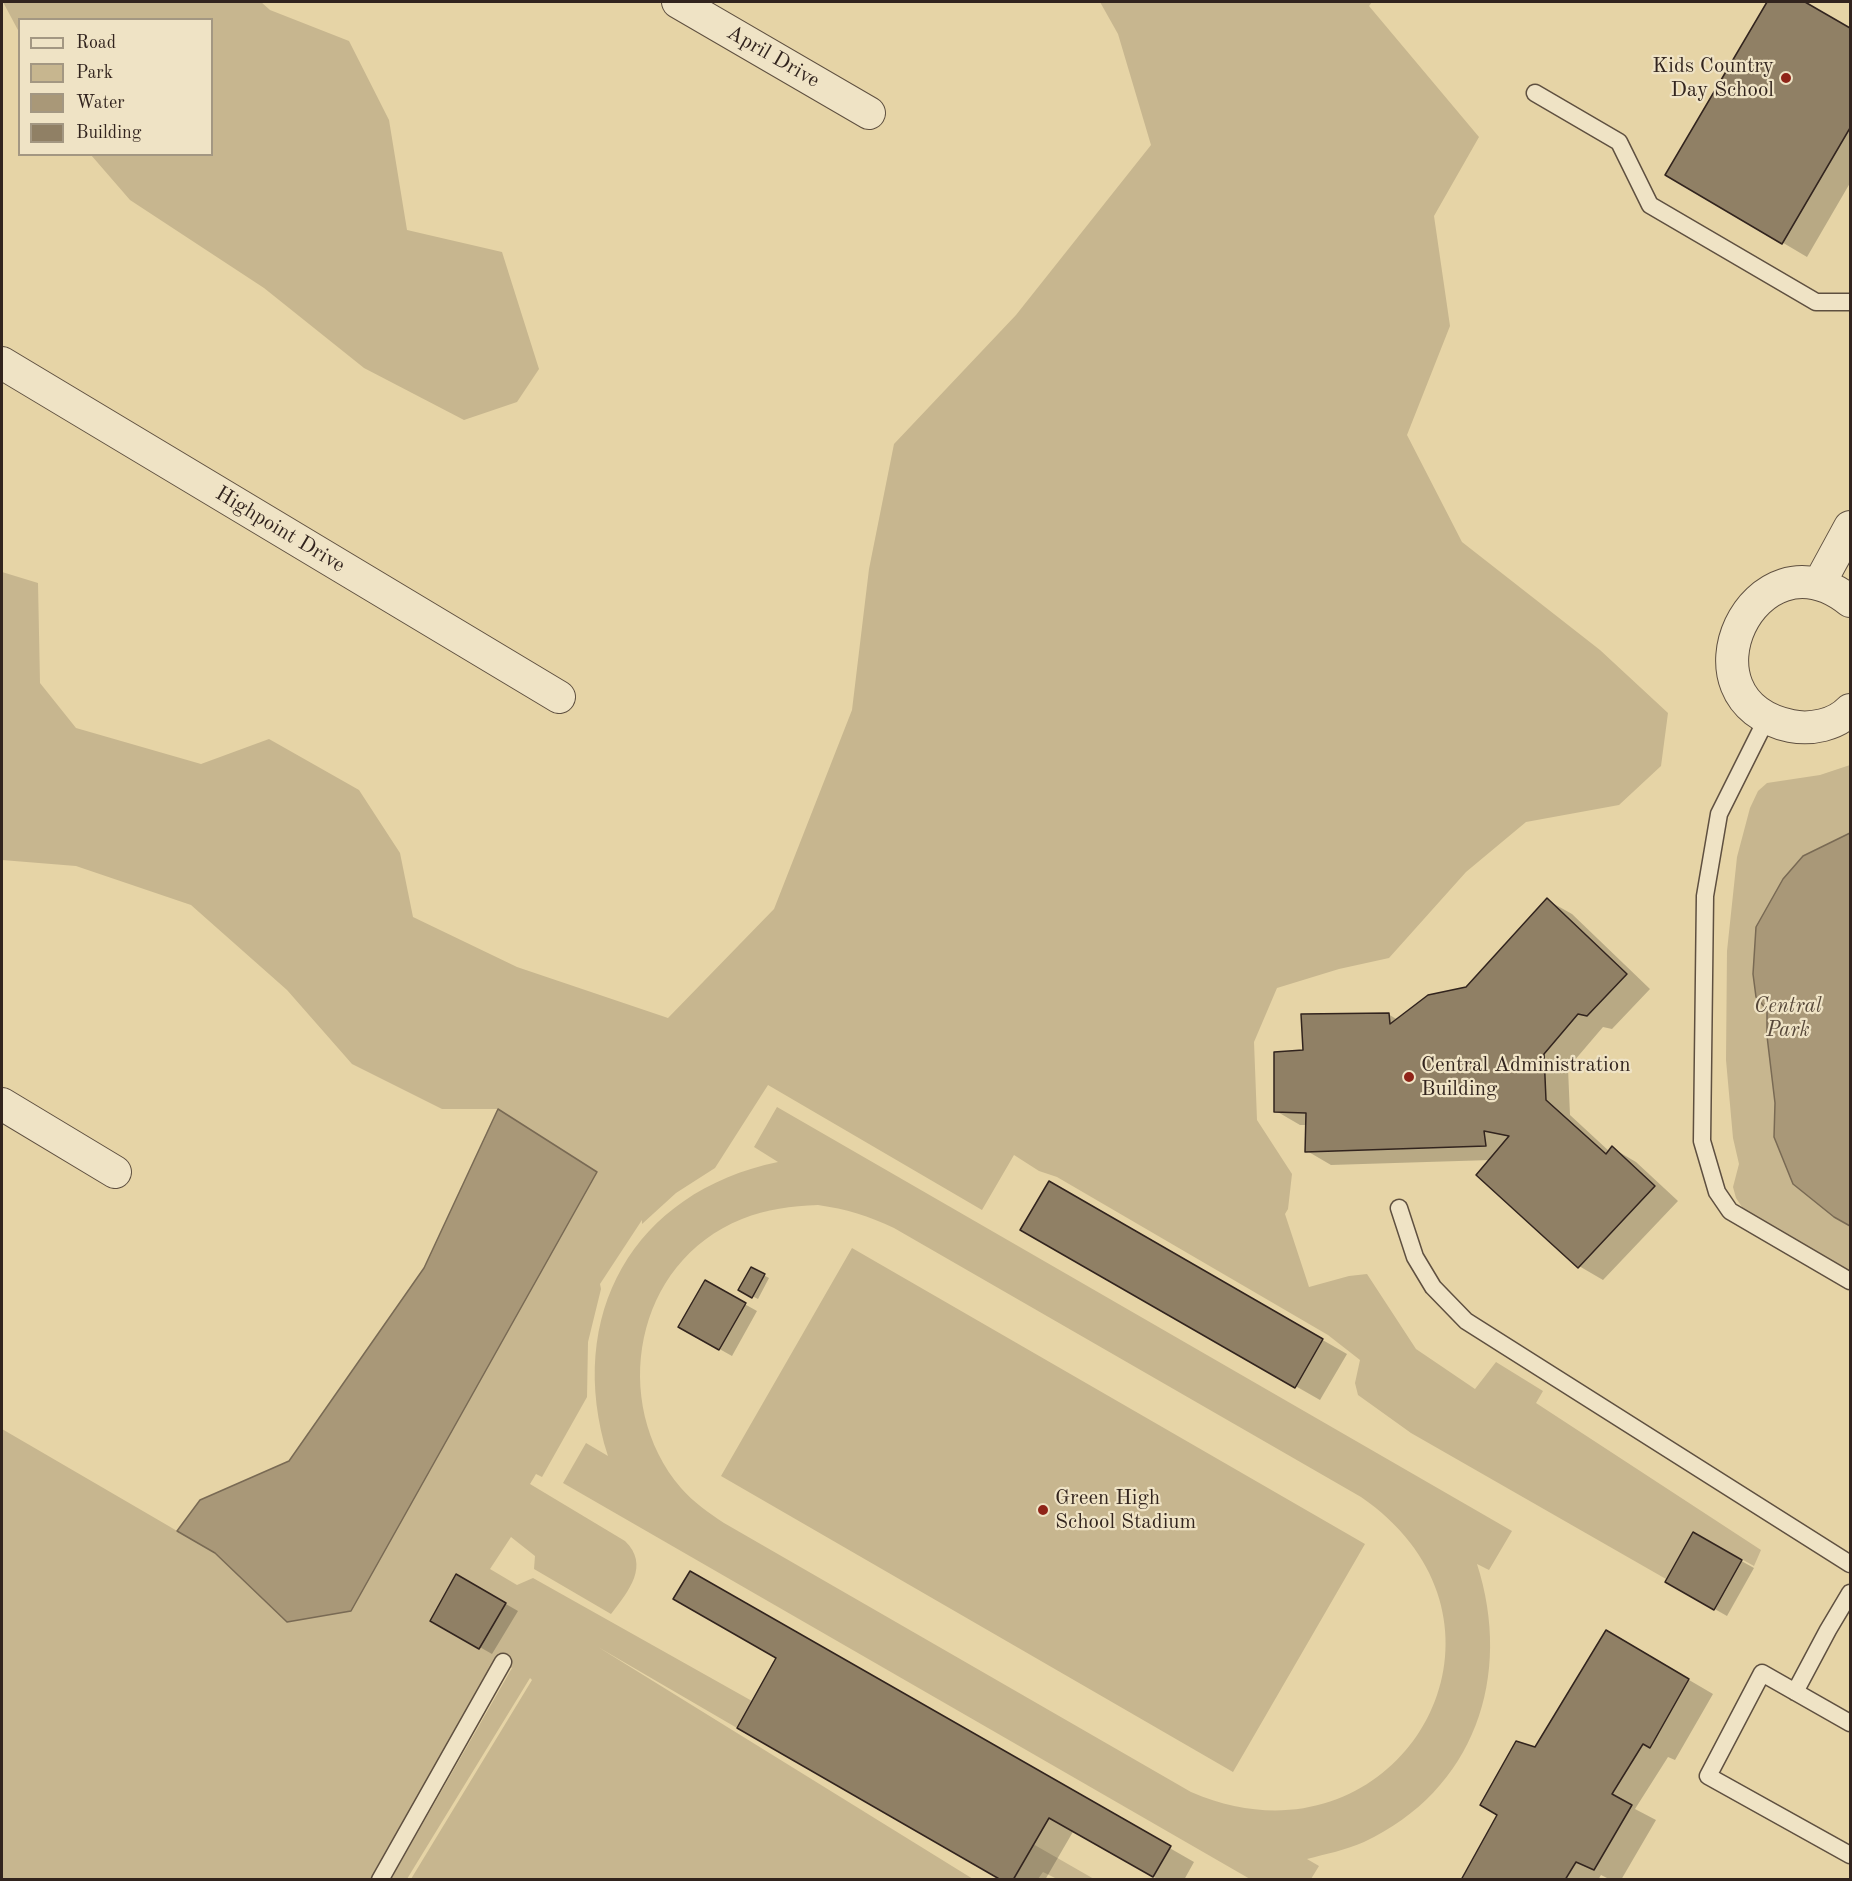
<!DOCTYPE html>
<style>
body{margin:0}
#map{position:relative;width:1852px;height:1881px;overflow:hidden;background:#e6d4a6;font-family:"Old Standard TT",serif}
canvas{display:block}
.frame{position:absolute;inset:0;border:3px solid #32241e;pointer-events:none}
.legend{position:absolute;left:18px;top:18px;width:195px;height:138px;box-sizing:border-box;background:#efe3c5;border:2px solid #a39782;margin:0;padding:8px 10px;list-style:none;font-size:18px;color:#32241e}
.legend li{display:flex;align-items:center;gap:12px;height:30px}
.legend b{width:30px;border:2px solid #a39782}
</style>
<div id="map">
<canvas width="1852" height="1881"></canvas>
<div class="frame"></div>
<ul class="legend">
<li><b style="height:8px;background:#efe3c5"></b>Road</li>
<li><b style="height:16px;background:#c7b68f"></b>Park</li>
<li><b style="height:16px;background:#a99878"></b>Water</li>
<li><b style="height:16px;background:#908065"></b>Building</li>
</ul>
</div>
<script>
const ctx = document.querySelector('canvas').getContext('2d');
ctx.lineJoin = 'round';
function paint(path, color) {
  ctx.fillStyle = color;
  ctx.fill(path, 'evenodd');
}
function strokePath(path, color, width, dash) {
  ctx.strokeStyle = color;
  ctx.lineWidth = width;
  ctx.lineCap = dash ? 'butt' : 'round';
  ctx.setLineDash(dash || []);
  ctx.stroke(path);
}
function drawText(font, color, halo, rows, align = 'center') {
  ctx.font = font + ' "Old Standard TT",serif';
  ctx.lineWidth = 4.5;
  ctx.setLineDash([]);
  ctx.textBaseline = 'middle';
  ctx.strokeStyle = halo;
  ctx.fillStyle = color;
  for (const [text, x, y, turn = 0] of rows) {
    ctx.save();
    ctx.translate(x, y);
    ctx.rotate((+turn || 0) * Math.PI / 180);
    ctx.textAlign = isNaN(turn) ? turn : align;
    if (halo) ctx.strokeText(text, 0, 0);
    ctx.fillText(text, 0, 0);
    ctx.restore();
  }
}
const green = new Path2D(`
 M3 2H261L270 10 349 41 389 120 407 230 502 252 539 369 517 402 464 420 364 368 264 288 130 200 91 155 212 154V20H20L19 32Z
 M1100 2H1372L1369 6 1479 137 1434 216 1450 326 1407 435 1462 542 1600 650 1668 713 1661 766 1619 805 1526 822 1466 872 1389 958 1339 969 1277 988 1254 1042 1257 1120 1292 1174 1288 1209 1285 1214 1309 1287 1349 1276 1367 1274 1416 1349 1475 1389 1496 1362 1543 1391 1536 1403 1761 1550 1754 1566 1693 1532 1666 1579 1411 1433 1358 1395 1355 1383 1360 1360 1328 1335 1057 1177 1039 1171 1014 1155 982 1210 768 1085 715 1168 676 1193 642 1224V1220L600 1284 601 1289 588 1342 587 1397 542 1477 536 1474 530 1484 625 1541C650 1565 629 1591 611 1614L534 1569 535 1556 511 1537 490 1569 517 1585 533 1578 752 1701 737 1728 598 1647 973 1879H411L532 1680 530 1678 407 1879H391L512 1668 495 1658 370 1879H2V1429L215 1553 287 1622 498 1109H442L352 1064 287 990 191 905 76 866 2 860V572L38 583 40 683 76 728 201 764 269 739 359 790 400 853 413 917 517 967 668 1018 774 909 852 710 869 569 894 444 1016 315 1151 145 1118 34ZM456 1575 506 1603 479 1648 430 1621Z
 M1850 765V1272L1744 1210 1736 1198 1733 1187 1739 1164 1733 1138 1726 1060 1727 951 1737 857 1750 808 1758 791 1767 783 1820 775Z
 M777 1107 1512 1531 1489 1570 1477 1564C1513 1676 1475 1790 1364 1842 1346 1850 1326 1854 1307 1859L1319 1866 1311 1879H1250L563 1483 586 1443 608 1456C564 1316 633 1192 778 1162L754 1147ZM818 1205C846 1209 869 1216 894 1228L1361 1497C1548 1626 1396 1881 1191 1792L724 1523C709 1513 693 1502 681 1488 609 1403 634 1262 742 1219 767 1209 791 1206 818 1205Z
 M852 1248 1365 1544 1233 1772 721 1476Z
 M1033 1844 1094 1879H1057L1043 1872 1038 1879 1013 1880Z`);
const water = new Path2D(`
 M1850 833V1226L1834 1217 1793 1184 1774 1137 1775 1103 1767 1036V1010L1756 997 1753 974 1756 927 1783 879 1803 856Z
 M498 1109 597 1172 351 1611 287 1622 215 1553 177 1531 200 1500 289 1461 424 1268Z`);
const shadow = new Path2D(`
 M1769 2H1803L1850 30V183L1807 257 1667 174Z
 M1547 900 1572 914 1650 989 1612 1029 1603 1027 1568 1068 1570 1115 1610 1152 1612 1148 1636 1162 1678 1201 1603 1280 1579 1266 1491 1160 1331 1165 1307 1151V1125H1300L1276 1111 1388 1014 1398 1020 1467 988Z
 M1049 1183 1347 1354 1320 1400 1022 1230Z
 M752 1269 769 1278 758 1299 740 1290Z
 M705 1282 757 1311 732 1356 680 1327Z
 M1693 1534 1754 1568 1727 1616 1667 1582Z
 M690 1573 1194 1862 1184 1880H1159L1074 1830 1045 1880H1004Z
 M457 1576 518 1611 492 1654 432 1620Z
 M1607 1632 1713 1694 1675 1760 1668 1757 1635 1809 1656 1820 1621 1880H1611L1601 1875 1598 1880H1463L1535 1748Z`);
const building = new Path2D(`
 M1767 2H1805L1850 28V128L1782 244 1665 175Z
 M1547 898 1627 974 1587 1016 1578 1014 1544 1054 1546 1100 1606 1154 1612 1146 1655 1186 1578 1268 1476 1175 1509 1136 1484 1131 1486 1146 1305 1152 1306 1113 1274 1112V1052L1303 1050 1301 1014 1389 1013 1390 1024 1428 995 1466 987Z
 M1049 1181 1323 1339 1295 1388 1020 1230Z
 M751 1267 765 1274 752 1298 738 1290Z
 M705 1280 746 1303 719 1350 678 1327Z
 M1693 1532 1742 1560 1714 1610 1665 1582Z
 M690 1571 1171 1846 1153 1877 1049 1818 1013 1880H1001L737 1728 776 1658 673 1599Z
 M456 1574 506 1603 479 1649 430 1621Z
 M1606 1630 1689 1679 1650 1748 1643 1744 1612 1794 1632 1805 1594 1870 1576 1862 1565 1880H1461L1497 1815 1480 1805 1516 1741 1535 1747Z`);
const lane = new Path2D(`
 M1535 93 1619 142 1650 205 1816 302H1850
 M1767 718 1719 814 1705 896 1702 1141 1717 1192 1730 1211 1850 1281
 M1399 1208 1415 1257 1433 1287 1466 1321 1850 1564
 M1795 1692 1828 1630 1850 1593
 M1850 1723 1762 1673 1708 1776 1850 1855
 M380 1880 503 1662`);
const street = new Path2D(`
 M678 2 869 113
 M2 363 559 697
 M1819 584 1850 527
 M1850 601C1755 525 1672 701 1791 726 1811 730 1836 725 1850 710
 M2 1104 115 1172`);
const markers = [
 [1786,78,6,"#8f2418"],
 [1409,1077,6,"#8f2418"],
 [1043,1510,6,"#8f2418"]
];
const streetNames = [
 ["April Drive",773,57,30],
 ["Highpoint Drive",280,530,31]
];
const poiNames = [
 ["Kids Country",1774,66,"right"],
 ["Day School",1774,90,"right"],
 ["Central Administration",1421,1065],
 ["Building",1421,1089],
 ["Green High",1055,1498],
 ["School Stadium",1055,1522]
];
const parkNames = [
 ["Central",1788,1006],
 ["Park",1788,1030]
];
paint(green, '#c7b68f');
paint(water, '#a99878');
strokePath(water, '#796a54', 1.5);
paint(shadow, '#0003');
paint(building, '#908065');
strokePath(building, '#32241e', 1.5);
strokePath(lane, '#5f5040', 19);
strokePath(street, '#5f5040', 34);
strokePath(lane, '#efe3c5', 16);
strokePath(street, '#efe3c5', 32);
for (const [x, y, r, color] of markers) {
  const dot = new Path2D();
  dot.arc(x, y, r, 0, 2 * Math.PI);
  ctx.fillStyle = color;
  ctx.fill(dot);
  strokePath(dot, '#efe3c5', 2);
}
drawText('21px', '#32241e', '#efe3c5', streetNames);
drawText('21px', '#32241e', '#efe3c5', poiNames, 'left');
drawText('italic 21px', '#57483a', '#efe3c5', parkNames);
</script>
